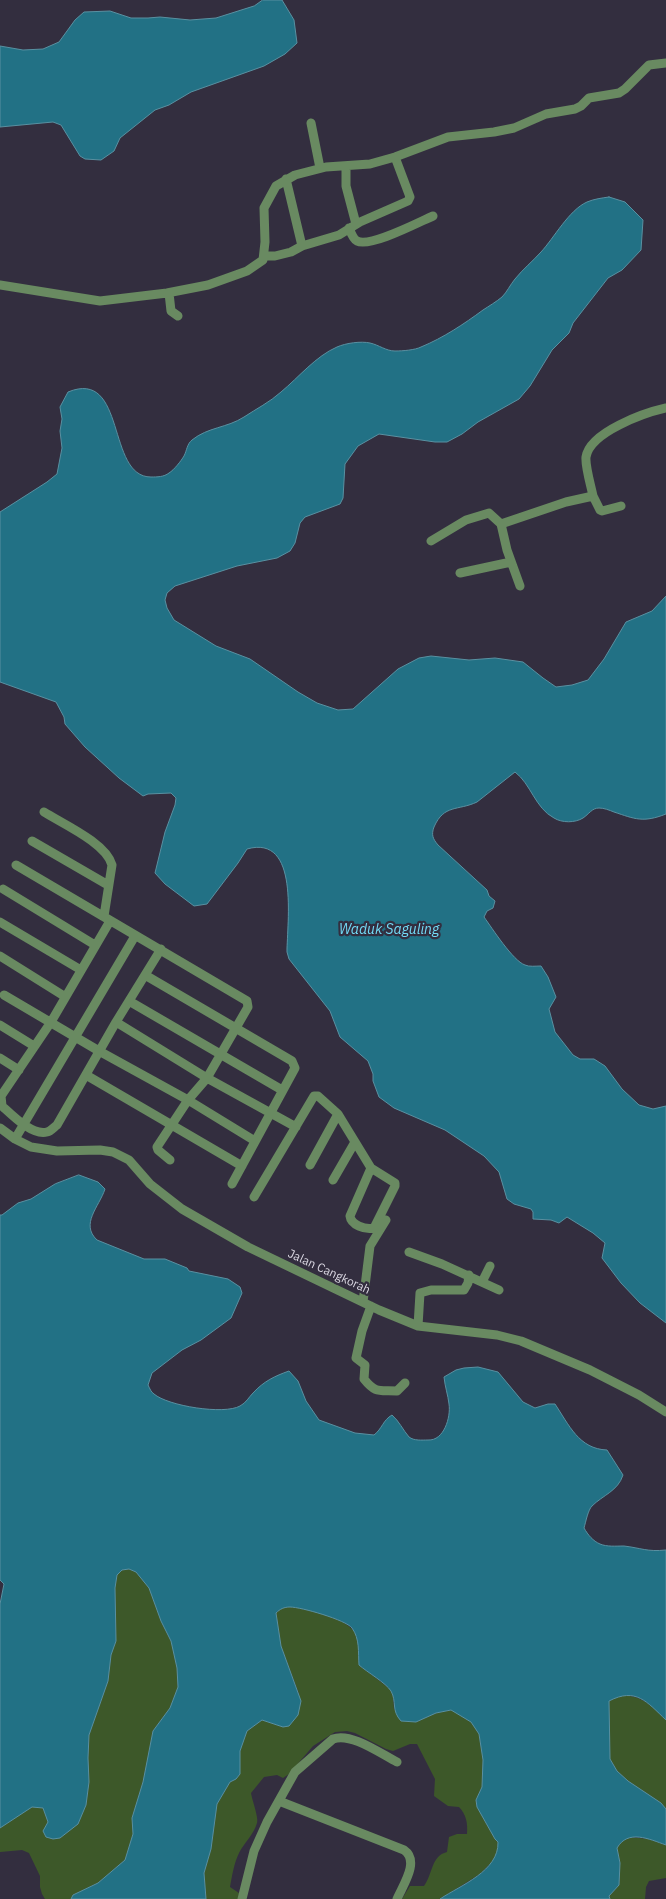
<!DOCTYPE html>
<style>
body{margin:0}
canvas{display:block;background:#332e3f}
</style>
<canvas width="666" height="1899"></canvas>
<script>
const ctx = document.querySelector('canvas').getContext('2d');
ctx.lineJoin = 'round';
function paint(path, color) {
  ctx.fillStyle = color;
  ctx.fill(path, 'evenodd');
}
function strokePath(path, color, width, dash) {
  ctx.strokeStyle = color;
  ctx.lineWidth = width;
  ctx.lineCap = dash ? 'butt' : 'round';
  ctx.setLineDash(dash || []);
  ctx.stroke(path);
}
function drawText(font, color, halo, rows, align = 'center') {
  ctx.font = font + ' "IBM Plex Sans",sans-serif';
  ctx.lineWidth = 4.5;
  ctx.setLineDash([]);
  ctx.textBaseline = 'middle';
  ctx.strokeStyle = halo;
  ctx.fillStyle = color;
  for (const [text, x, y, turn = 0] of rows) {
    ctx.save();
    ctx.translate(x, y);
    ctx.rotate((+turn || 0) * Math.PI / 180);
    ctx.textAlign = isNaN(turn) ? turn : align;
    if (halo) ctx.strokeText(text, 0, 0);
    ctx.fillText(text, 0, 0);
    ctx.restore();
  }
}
const green = new Path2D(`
 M129 1569 136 1572 149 1588 161 1621 171 1641 177 1668 178 1687 170 1708 153 1731 143 1782 132 1818 133 1834 125 1860 98 1883 73 1895 71 1899H45L42 1894 40 1887V1876L29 1853 22 1850 0 1852V1828L32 1806 43 1808 48 1822 78 1824 86 1805 89 1782 88 1758 89 1735 108 1681 111 1655 116 1641 115 1588 117 1575 122 1570Z
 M288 1606C307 1609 352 1618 358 1638 360 1645 359 1657 359 1665L390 1689 393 1696 394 1709 416 1722 436 1713 452 1710 471 1722 479 1734 483 1760 482 1787 476 1800 477 1807 495 1839 498 1842V1851L495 1859 480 1874 440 1899H402L410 1886H424C433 1874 431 1856 447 1852L449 1837 457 1834H467C468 1823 466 1814 459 1807L448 1806 434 1796 435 1779 417 1744H410L393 1751 386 1749 355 1733 347 1731 335 1732 313 1746 289 1774 283 1778 277 1775 264 1777 251 1793C252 1800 259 1818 257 1823 254 1834 244 1843 239 1853 234 1863 232 1876 230 1887L239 1893 238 1899H206L204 1873 211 1849 217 1804 230 1782 236 1779 240 1774V1751L247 1731 262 1720 283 1727 299 1694 281 1646 276 1613 281 1608Z
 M621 1695C643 1696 651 1705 666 1720V1809L661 1803 628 1781 617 1771 610 1759 609 1701Z
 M628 1837 649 1839 666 1845V1878L649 1881 646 1887 645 1899H610L609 1896 619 1885 620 1863 617 1848 621 1841Z`);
const water = new Path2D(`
 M263 0H282L294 20 297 43 285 54 264 66 191 92 169 105 155 110 120 138 114 151 101 160 85 159 80 156 61 125 53 122 0 127V46L23 50 43 49 59 42 75 20 84 12 110 11 131 18H148L160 17 190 20 216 18 254 6Z
 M609 197 625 202 643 220 641 250 622 270 608 278 573 323 569 333 552 350 530 386 519 399 478 422 462 434 447 442H435L379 434 358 446 345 464 343 498 340 504 305 517 300 523 295 543 290 551 277 558 237 566 175 586 167 593 165 600 167 608 174 620 216 646 250 659 298 692 317 703 338 710 353 709 398 669 419 658 431 656 469 660 495 658 523 662 543 678 556 687 572 685 588 680 604 659 626 622 652 611 666 596V814C643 823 635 819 614 812 609 810 604 808 599 808 592 808 589 814 583 818 575 823 562 823 554 818 535 808 531 784 515 772L477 802C458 811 444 804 434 827 431 835 433 839 438 845L487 890 489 896 495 901 493 908 487 911 484 917C492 928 513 961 525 965 529 967 536 966 541 966L548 977 556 997 549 1009 555 1032 573 1055 580 1059H594L605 1066 622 1089 639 1105 653 1109 666 1106V1323L640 1303 621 1283 602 1258 605 1243 593 1233 567 1217 559 1223 551 1220 533 1219V1212L531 1209 514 1204 507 1199 499 1172 484 1156 445 1130 394 1108 379 1097 373 1081V1074L368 1061 340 1037 330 1011 289 959 287 952C287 922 300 834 247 849L238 863 207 904 194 906 165 884 155 873 165 832 175 805 176 798 171 793 148 794 143 796 119 778 85 747 65 724 64 717 56 702 0 682V512L47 482 57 474 62 448 60 431 62 419 60 407 68 392C127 368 106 477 151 477 157 477 164 477 169 473 174 470 181 461 184 456 187 450 187 444 192 440 208 427 227 428 244 417 256 409 270 402 281 392 299 377 316 356 337 347 346 343 361 341 370 343 379 345 386 351 395 351 403 351 415 350 421 347 443 338 464 324 483 310 489 306 496 302 502 297 507 292 510 285 515 279 523 269 533 261 541 252 554 238 569 210 587 202 594 199 602 198 609 197Z
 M79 1175 98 1182 105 1189C99 1207 80 1224 97 1240L144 1259H165L187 1268 189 1271 228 1279 240 1287 242 1293 231 1318 201 1340 182 1350 152 1373 148 1385C150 1389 151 1392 154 1394 168 1406 224 1415 240 1406 246 1403 249 1397 253 1393 264 1381 275 1376 289 1371L298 1381 306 1401 319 1420 355 1433 374 1435C382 1429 383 1420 392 1415 399 1421 403 1430 409 1437 414 1441 422 1440 428 1440 444 1441 451 1417 449 1404 448 1395 445 1387 444 1377L456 1370 464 1368 478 1367 498 1372 523 1402 535 1408 548 1404H555C569 1425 579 1449 607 1450L623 1475C618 1491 603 1495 592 1506 588 1510 586 1521 584 1528 588 1535 593 1541 600 1544 607 1547 616 1546 624 1546 641 1548 647 1552 666 1550V1720C647 1702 636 1687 609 1701L610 1759 617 1771 628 1781 661 1803 666 1809V1845C649 1839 628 1829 617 1848L620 1863 619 1885 609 1896 610 1899H440C461 1885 499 1871 498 1842L495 1839 477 1807 476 1800 482 1787 483 1760 479 1734 471 1722 451 1710 436 1713 416 1722 401 1721C391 1710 397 1702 391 1691 386 1683 367 1672 359 1665 358 1652 360 1639 352 1628 346 1620 301 1607 290 1607 284 1607 280 1609 276 1613L281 1646 301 1701 298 1715 289 1726 283 1727 262 1720 247 1731 240 1751V1774L236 1779 230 1782 217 1804 211 1849 204 1873 206 1899H71L73 1895 98 1883 125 1860 133 1834 132 1818 143 1782 153 1731 170 1708 178 1687 177 1668 171 1641 161 1621 149 1588 136 1572 129 1569 122 1570 117 1575 115 1588 116 1641 111 1655 108 1681 89 1735 88 1758 89 1782 86 1805 78 1824 60 1838 53 1839 46 1837 43 1831 48 1822 43 1808 32 1807 0 1828V1604L4 1584 0 1580V1215H2L18 1203 31 1199 55 1184Z`);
const street = new Path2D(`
 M311 123 320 168
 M346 167V186L356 224
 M286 179 302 246
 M349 228C351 233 353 239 357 241 370 248 419 222 433 216
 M264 256H275L291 252 302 246 339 235 360 222 408 201 410 197 395 157
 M0 285 100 301 167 293 208 285 247 271 263 260 265 242 264 208 276 186 295 175 326 167 370 164 395 157 448 137 494 132 514 128 546 114 575 109 581 106 589 98 619 93 625 89 649 65 666 63
 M169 293 171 311 178 316
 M593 496C591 486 585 466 586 457 590 432 644 413 666 408
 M501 524 566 502 593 496 600 510 602 511 621 506
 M431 541 466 520 489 513 501 524 507 550 520 586
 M460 573 511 562
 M44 812C63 824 106 843 112 865L104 916
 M32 841 108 885
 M16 865 247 1001 248 1007 207 1078 188 1100 157 1147 158 1150 170 1160
 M3 889 95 945
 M110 921 51 1022 1 1096 2 1106C12 1115 32 1136 47 1132 51 1131 54 1127 57 1125L116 1022 161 949
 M0 922 81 970
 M0 956 64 996
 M145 975 292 1061 295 1068 232 1184
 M4 995 99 1051 188 1100 255 1141
 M129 1001 282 1090
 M116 1022 207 1078 296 1127
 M0 1025 34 1046
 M0 1058 19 1070
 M86 1075 242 1166
 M338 1114 371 1168 350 1216C351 1225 365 1230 374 1228L395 1186V1183L371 1168
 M0 1128 15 1139 31 1147 57 1151 100 1150 113 1152 129 1160 150 1184 182 1209 248 1247 379 1310 418 1326 497 1335 521 1341 590 1370 639 1395 666 1412
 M15 1139 135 936
 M333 1180 355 1142
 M254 1197 314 1096H318L338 1114 310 1165
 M409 1252 442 1264 499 1290
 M482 1282 490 1266
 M363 1302 370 1246 386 1220
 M371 1306 362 1331 356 1358 365 1365 364 1379C376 1394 379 1390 397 1391L405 1383
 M418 1326 420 1293 431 1290H464L468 1283 469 1275
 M279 1801 404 1850C420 1861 403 1885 397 1899
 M242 1899 254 1851 267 1822 295 1772 333 1739C351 1732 381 1754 397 1762`);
const streetNames = [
 ["Jalan Cangkorah",329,1272,25]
];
const waterNames = [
 ["Waduk Saguling",389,930]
];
paint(green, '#3d5829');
paint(water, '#227185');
strokePath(water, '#5990a1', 1);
strokePath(street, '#698a61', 9);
drawText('12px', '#dad7e2', '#332e3f', streetNames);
drawText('italic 14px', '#73dbf7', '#332e3f', waterNames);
</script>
